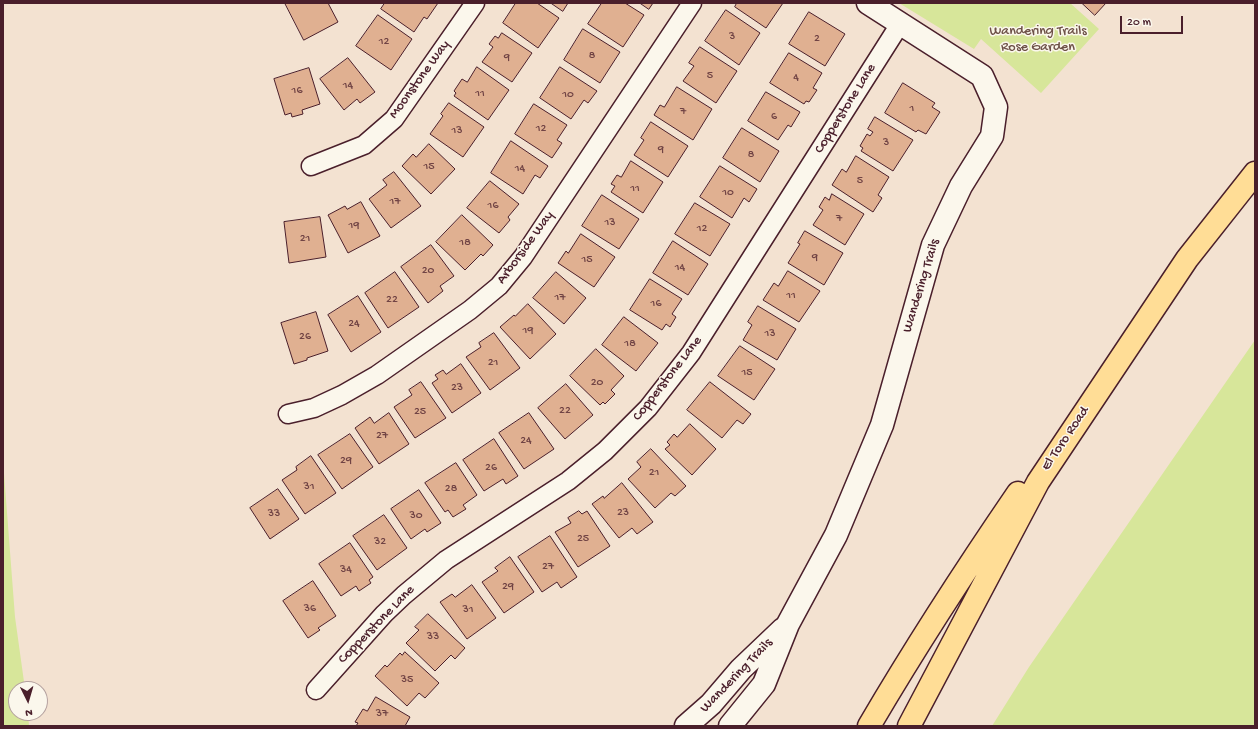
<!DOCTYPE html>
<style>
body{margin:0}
#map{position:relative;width:1258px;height:729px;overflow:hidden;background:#f3e2d1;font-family:"Gochi Hand",sans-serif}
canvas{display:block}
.frame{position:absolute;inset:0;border:4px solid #4a1f2b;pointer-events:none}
.north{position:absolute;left:8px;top:681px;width:40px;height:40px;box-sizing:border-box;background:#fbf7ec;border:1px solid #b4a19f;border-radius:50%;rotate:175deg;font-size:11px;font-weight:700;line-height:16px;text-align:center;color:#4a1f2b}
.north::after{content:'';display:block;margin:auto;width:14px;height:18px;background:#4a1f2b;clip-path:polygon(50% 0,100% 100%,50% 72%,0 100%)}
.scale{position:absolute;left:1120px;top:16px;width:63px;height:18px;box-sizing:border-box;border:2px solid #4a1f2b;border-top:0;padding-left:5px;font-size:12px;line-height:14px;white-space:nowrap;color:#4a1f2b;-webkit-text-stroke:3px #fbf7ec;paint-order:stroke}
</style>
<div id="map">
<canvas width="1258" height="729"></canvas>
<div class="frame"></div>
<div class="north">N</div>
<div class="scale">20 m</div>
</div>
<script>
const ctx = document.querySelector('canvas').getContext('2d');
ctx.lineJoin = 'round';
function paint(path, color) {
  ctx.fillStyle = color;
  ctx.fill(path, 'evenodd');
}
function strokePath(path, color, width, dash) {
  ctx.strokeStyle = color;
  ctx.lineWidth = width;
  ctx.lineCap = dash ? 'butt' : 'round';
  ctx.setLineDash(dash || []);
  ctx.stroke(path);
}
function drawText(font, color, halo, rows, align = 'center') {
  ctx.font = font + ' "Gochi Hand",sans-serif';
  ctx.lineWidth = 3;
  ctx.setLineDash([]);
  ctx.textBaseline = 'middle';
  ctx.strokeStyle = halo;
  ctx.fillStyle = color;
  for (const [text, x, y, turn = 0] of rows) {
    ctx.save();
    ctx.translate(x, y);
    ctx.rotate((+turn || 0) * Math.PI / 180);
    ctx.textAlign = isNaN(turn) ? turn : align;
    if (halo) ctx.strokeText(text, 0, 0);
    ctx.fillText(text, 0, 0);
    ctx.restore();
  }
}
const green = new Path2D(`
 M899 3H1070L1099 29 1041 93 981 39 974 49Z
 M1255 340V726H992L1029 667Z
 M3 460 15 617 25 689H16V713H28L29 726H3Z`);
const building = new Path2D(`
 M285 3H328L338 22 304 40Z
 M385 3H438L427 19 424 17 414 32 381 9Z
 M516 3H537L559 18 538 48 503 23Z
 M551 3H568L563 11Z
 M602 3H625L644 15 623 47 588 24Z
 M640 3H653L649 9Z
 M737 3H783L766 28 735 7Z
 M1082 3H1106L1095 15Z
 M726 10 760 33 739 65 705 41Z
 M809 12 845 34 825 66 789 44Z
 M378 15 412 39 391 70 356 46Z
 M583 29 620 52 600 83 564 60Z
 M502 33 532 53 512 82 482 62 493 47 489 44 495 36 498 38Z
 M700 47 737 71 716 103 683 81 694 66 689 63Z
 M789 53 822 73 813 88 817 90 809 102 806 101 804 104 770 83Z
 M348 58 375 92 360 103 357 99 344 110 320 79Z
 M477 67 509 90 488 120 454 96 456 93 454 91 462 79 467 82Z
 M560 67 597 91 588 103 584 100 571 119 540 98Z
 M309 68 320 104 302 110 303 114 292 117 291 113 285 115 274 79Z
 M903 83 935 103 932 107 940 112 926 134 918 130 916 132 885 113Z
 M677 87 712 109 693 140 654 115 660 105 664 107Z
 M766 92 800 112 791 127 788 125 778 140 748 121Z
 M449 103 484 127 463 157 430 134 443 116 441 114Z
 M534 104 567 125 557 140 562 143 552 158 515 134Z
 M875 117 913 140 893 171 861 151 863 148 860 146 867 134 870 136 873 132 868 129Z
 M651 122 688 146 668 177 634 155 644 140 641 138Z
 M742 128 779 151 760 182 723 158Z
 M511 141 548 166 540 178 535 175 523 194 491 173Z
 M429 144 455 169 431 194 402 166 413 154 416 157Z
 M856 156 889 177 878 195 882 198 873 212 832 185 842 169 846 172Z
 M631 161 663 182 643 213 611 192 615 186 611 184 617 175 621 177Z
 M720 166 757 189 749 202 744 198 732 218 700 197Z
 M394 172 421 206 391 228 369 199 387 185 383 180Z
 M490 181 519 204 508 217 510 220 499 233 467 208Z
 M832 194 864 214 845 245 813 225 823 210 819 207 825 197 829 200Z
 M602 195 639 219 619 249 582 226Z
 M361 202 380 236 348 253 328 215 345 206 347 209Z
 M695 203 730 224 710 256 675 234Z
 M462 215 493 245 483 256 481 254 465 270 436 242Z
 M320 217 326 257 289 263 284 222Z
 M805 231 843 253 824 285 788 263 800 244 798 243Z
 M581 234 615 257 594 287 558 263 566 251 568 253Z
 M673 241 708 264 688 295 653 273Z
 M431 245 454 276 440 286 443 291 428 303 401 267Z
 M788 271 820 291 799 322 763 300 774 283 778 286Z
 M395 272 419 307 388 328 365 293Z
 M556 272 586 298 564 324 533 298Z
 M650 279 682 299 672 314 676 317 670 327 666 324 662 330 630 310Z
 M358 296 381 332 351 352 328 315Z
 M528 304 556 334 530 359 500 327 514 315 515 316Z
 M758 306 796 329 777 360 743 340 752 325 748 322Z
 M316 312 328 351 307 358V360L294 364 281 323Z
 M624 317 658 343 636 371 602 345Z
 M494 333 520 368 490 390 466 357 481 347 479 343Z
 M740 346 775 369 754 400 718 376Z
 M596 349 624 376 611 390 615 394 605 404 603 402 600 405 570 376Z
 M461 364 481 393 452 413 432 383 438 379 435 375 443 370 446 374Z
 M421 382 446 418 415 438 394 407 412 395 409 390Z
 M710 382 751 414 743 424 737 420 722 438 687 410Z
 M566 384 593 415 565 439 538 408Z
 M389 413 409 444 379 464 355 428 370 417 374 423Z
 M529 413 554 449 524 469 499 433Z
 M690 424 716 449 692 475 665 449 670 445 667 442 674 434 677 437Z
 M350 434 373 467 342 489 318 455Z
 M494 439 518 476 506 484 503 479 484 491 463 460Z
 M651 449 686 486 675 496 671 493 655 508 628 479 641 467 637 462Z
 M311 456 336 493 305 514 282 480 297 470 296 467Z
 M456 463 477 495 463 505 466 509 453 517 448 510 445 512 425 483Z
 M622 483 653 522 637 534 632 528 619 538 592 504 603 496 604 498Z
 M278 489 299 519 270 539 250 508Z
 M419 490 441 523 427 532 425 529 411 539 391 509Z
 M579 511 582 514 587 511 610 546 578 567 555 532 571 523 568 518Z
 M384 515 407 548 377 570 353 536Z
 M550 536 577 577 561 588 557 582 542 592 518 557Z
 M350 543 373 577 369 580 371 583 359 591 356 586 341 596 319 564Z
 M510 557 534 592 504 613 482 582 498 571 495 568Z
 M313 581 336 616 318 628 320 630 308 638 283 601Z
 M472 585 496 618 467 639 440 602 452 594 455 597Z
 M428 614 465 648 455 659 451 655 435 671 406 643 419 630 415 627Z
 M405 652 439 683 425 698 419 693 407 706 375 676 385 665 387 667 400 653 402 655Z
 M376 697 410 717 405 726H356L358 723 355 722 363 709 367 711Z`);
const minor = new Path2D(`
 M311 166 364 145 394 119 475 3
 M288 414 314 408 342 395 377 375 470 310 499 286 523 257 692 3
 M316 690 384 614 404 595 446 560 568 481 605 451 648 408 691 353 900 24`);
const tertiary = new Path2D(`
 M686 726 711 704 741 669 783 629
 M730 726 764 684 788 624 836 535 882 425 933 245 961 186 992 136 996 107 982 76 868 3`);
const primary = new Path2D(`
 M869 726C916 646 966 569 1018 493
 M909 726 1038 482 1187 259 1255 173`);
const numberNames = [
 ["3",732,37],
 ["2",817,39],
 ["12",384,42],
 ["8",592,56],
 ["9",507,58],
 ["5",710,76],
 ["4",796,78],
 ["14",348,86],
 ["16",297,91],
 ["11",480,94],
 ["10",568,95],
 ["1",912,109],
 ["7",683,112],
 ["6",774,117],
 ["12",541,129],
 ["13",457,131],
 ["3",886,143],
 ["9",661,150],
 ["8",751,155],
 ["15",429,167],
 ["14",520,169],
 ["5",860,181],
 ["11",635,189],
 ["10",728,193],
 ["17",395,202],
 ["16",493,206],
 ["7",839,219],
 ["13",610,223],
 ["19",354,226],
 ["12",702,229],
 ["21",305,239],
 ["18",465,243],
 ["9",815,258],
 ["15",587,260],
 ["14",680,268],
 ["20",428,271],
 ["11",791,296],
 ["17",560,298],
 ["22",392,300],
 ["16",656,304],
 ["24",354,324],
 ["19",528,331],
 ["13",770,334],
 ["26",305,337],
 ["18",630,344],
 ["21",493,363],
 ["15",747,373],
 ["20",597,383],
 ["23",457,388],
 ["22",565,411],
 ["25",420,412],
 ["27",382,436],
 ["24",526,441],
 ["29",346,461],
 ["26",491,468],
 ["21",654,473],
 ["31",309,487],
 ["28",451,489],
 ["23",623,513],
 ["33",274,514],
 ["30",416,516],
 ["25",583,539],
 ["32",380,542],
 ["27",548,567],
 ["34",346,570],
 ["29",508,587],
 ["36",310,609],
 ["31",468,610],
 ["33",433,637],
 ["35",407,680],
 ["37",382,714]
];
const parkNames = [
 ["Wandering Trails",1038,32],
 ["Rose Garden",1038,48]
];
const streetNames = [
 ["Moonstone Way",420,80,-54],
 ["Copperstone Lane",846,109,-58],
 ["Arborside Way",526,248,-54],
 ["Wandering Trails",922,286,-73],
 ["Copperstone Lane",668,379,-52],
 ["El Toro Road",1066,439,-56],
 ["Copperstone Lane",377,625,-46],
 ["Wandering Trails",737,676,-46]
];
paint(green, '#d7e69a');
paint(building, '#e0b091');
strokePath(building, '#4a1f2b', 1);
strokePath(minor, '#4a1f2b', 21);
strokePath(tertiary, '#4a1f2b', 25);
strokePath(primary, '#4a1f2b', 25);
strokePath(minor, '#fbf7ec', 18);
strokePath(tertiary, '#fbf7ec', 22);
strokePath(primary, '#ffdd96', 22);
drawText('12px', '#704344', null, numberNames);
drawText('14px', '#6d5147', '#fbf7ec', parkNames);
drawText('14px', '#4a1f2b', '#fbf7ec', streetNames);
</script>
